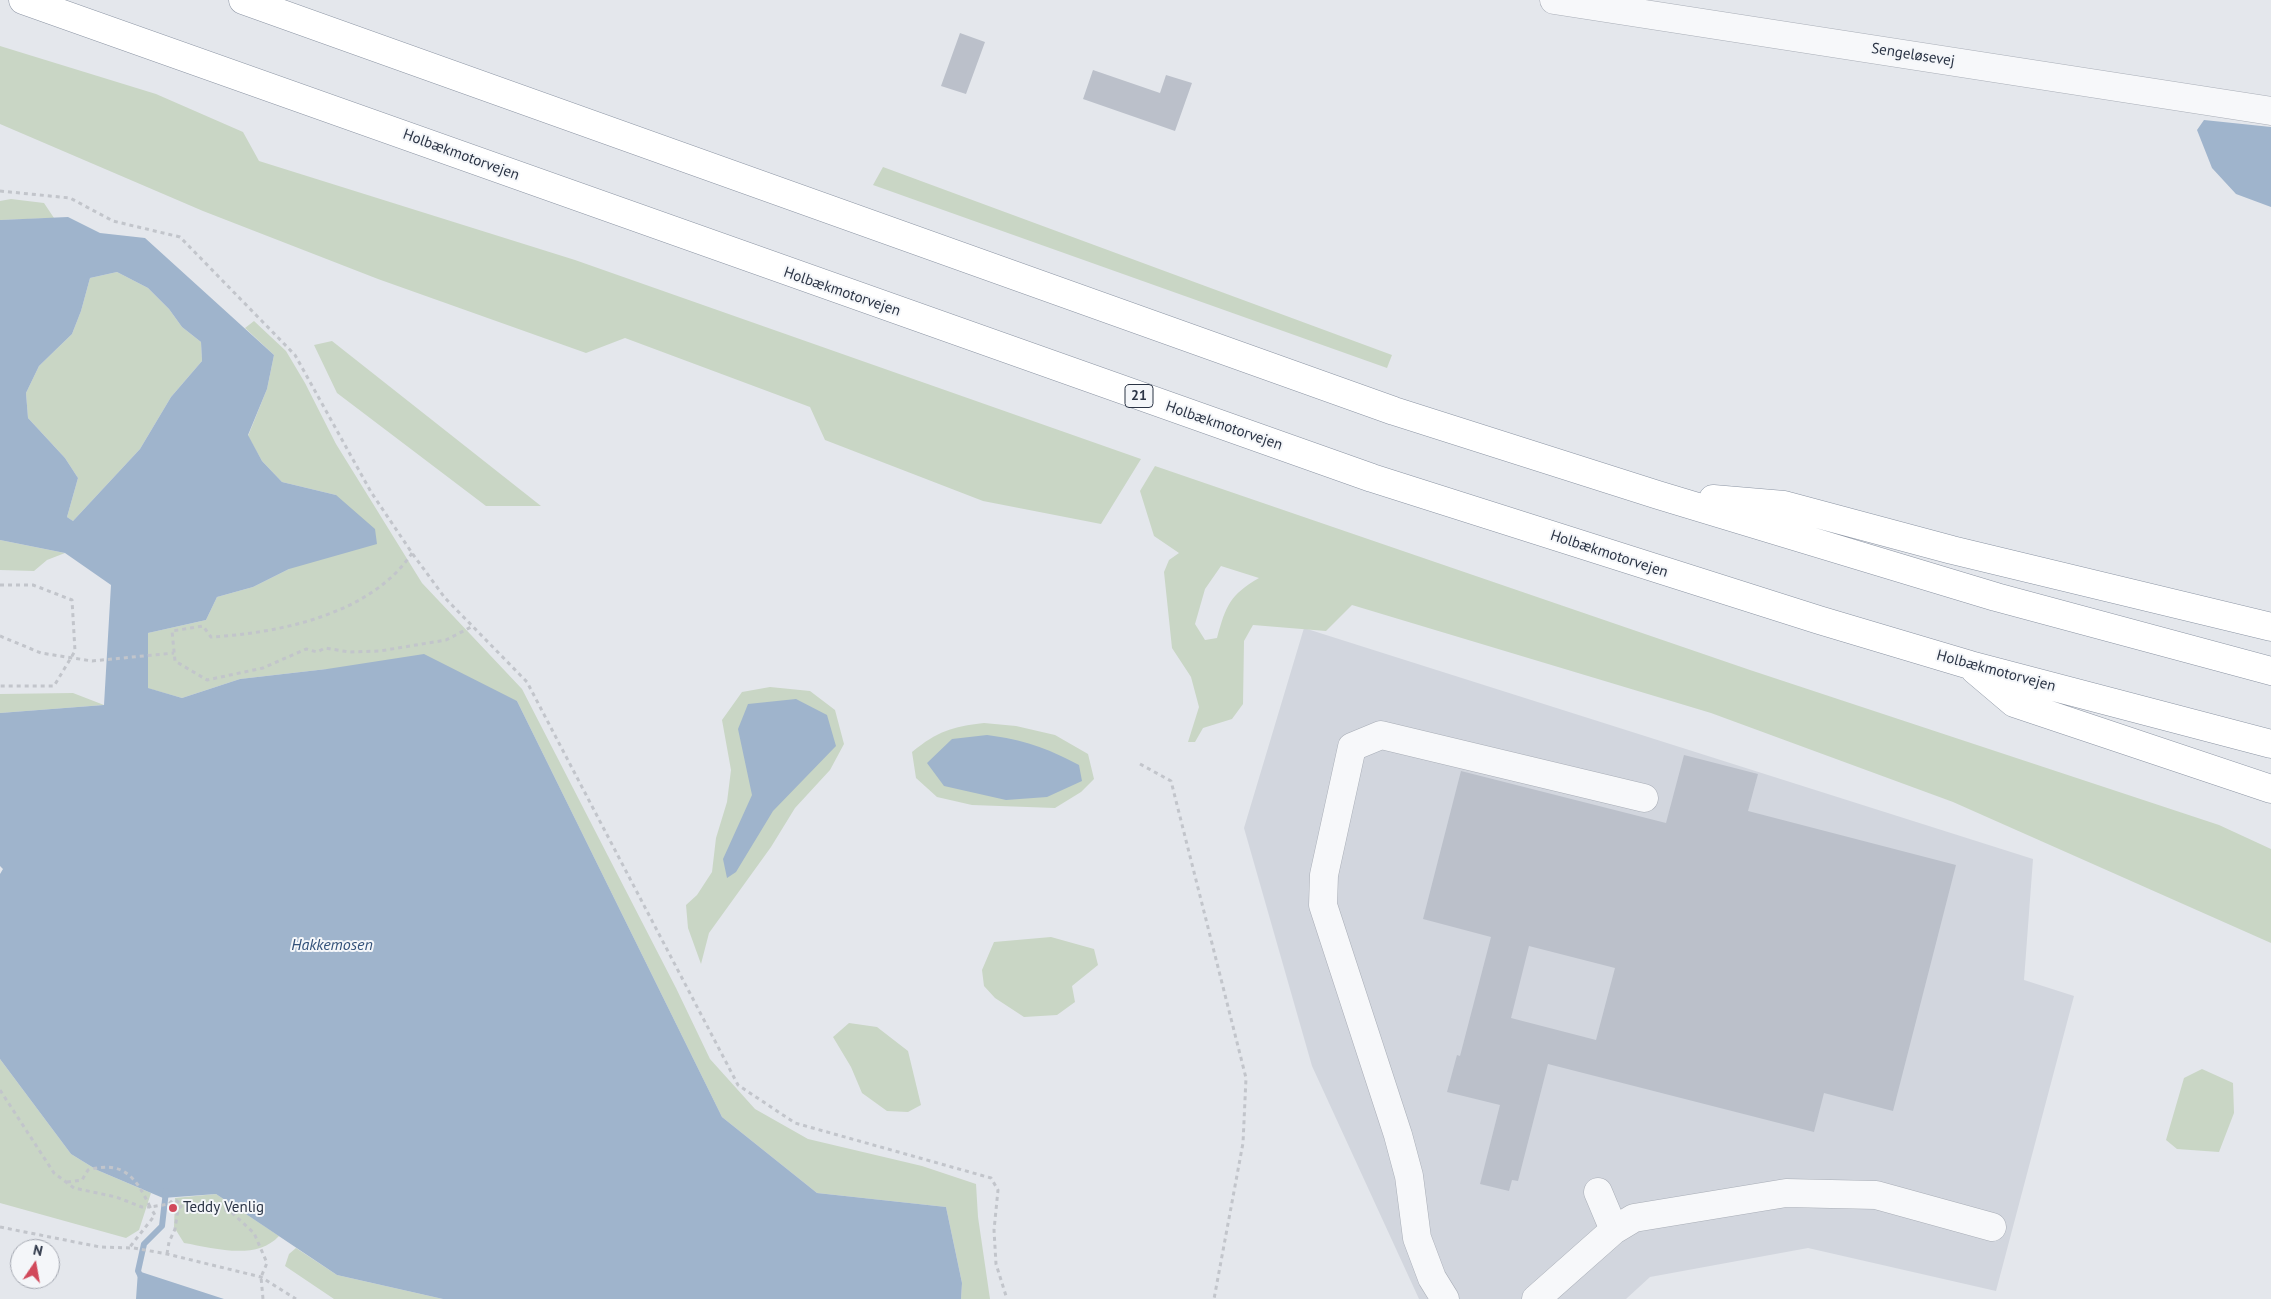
<!DOCTYPE html>
<meta charset="utf-8">
<style>
body{margin:0}
#map{position:relative;width:2271px;height:1299px;overflow:hidden;background:#e4e7ec;font-family:"PT Sans",sans-serif}
canvas{display:block}
.north{position:absolute;left:10px;top:1239px;width:50px;height:50px;box-sizing:border-box;background:#f4f6f9;border:1px solid #a4a8b1;border-radius:50%;rotate:12deg;font-size:14px;font-weight:700;line-height:20px;text-align:center;color:#2b3445}
.north::after{content:'';display:block;margin:auto;width:18px;height:22px;background:#d1495b;clip-path:polygon(50% 0,100% 100%,50% 72%,0 100%)}
</style>
<div id="map">
<canvas width="2271" height="1299"></canvas>
<div class="north">N</div>
</div>
<script>
const ctx = document.querySelector('canvas').getContext('2d');
ctx.lineJoin = 'round';
function paint(path, color) {
  ctx.fillStyle = color;
  ctx.fill(path, 'evenodd');
}
function strokePath(path, color, width, dash) {
  ctx.strokeStyle = color;
  ctx.lineWidth = width;
  ctx.lineCap = dash ? 'butt' : 'round';
  ctx.setLineDash(dash || []);
  ctx.stroke(path);
}
function drawText(font, color, halo, rows, align = 'center') {
  ctx.font = font + ' "PT Sans",sans-serif';
  ctx.lineWidth = 4;
  ctx.setLineDash([]);
  ctx.textBaseline = 'middle';
  ctx.strokeStyle = halo;
  ctx.fillStyle = color;
  for (const [text, x, y, turn = 0] of rows) {
    ctx.save();
    ctx.translate(x, y);
    ctx.rotate((+turn || 0) * Math.PI / 180);
    ctx.textAlign = isNaN(turn) ? turn : align;
    if (halo) ctx.strokeText(text, 0, 0);
    ctx.fillText(text, 0, 0);
    ctx.restore();
  }
}
const built = new Path2D(`
 M1304 628 2033 859 2024 980 2074 996 1996 1291 1808 1248 1650 1277 1626 1299H1419L1312 1066 1244 828Z`);
const green = new Path2D(`
 M0 46 156 94 243 132 259 161 575 260 1141 459 1101 524 983 501 825 440 810 407 625 338 586 353 378 279 203 211 0 124Z
 M883 167 1392 355 1387 368 873 185Z
 M11 199 44 203 54 218 0 220V201Z
 M117 272 148 288 169 309 182 327 201 342 202 361 171 397 140 449 73 521 67 517 78 478 65 458 28 418 26 393 39 366 72 334 81 311 90 278Z
 M254 321 286 351 305 383 336 444 422 583 522 689 676 988 710 1059 755 1109 808 1139 922 1166 976 1184 978 1217 990 1299H961L962 1283 946 1207 817 1193 722 1117 517 701 327 669 240 679 182 698 147 688 148 633 206 620 217 597 253 587 289 569 336 495 282 482 262 461 248 436 267 389 274 355 245 328Z
 M332 341 541 506H486L337 393 314 345Z
 M1155 466 1750 670 2219 825 2271 849V943L1953 802 1711 713 1352 605 1326 631 1253 625 1244 641 1243 704 1232 719 1203 728 1195 742H1188L1199 707 1191 677 1172 648 1164 572 1169 560 1179 553 1154 536 1140 491ZM1221 566 1259 578C1230 595 1226 605 1217 638L1205 640 1195 624 1205 589Z
 M0 540 65 553 47 560 34 571 0 570Z
 M770 687 810 691 835 710 844 744 830 770 795 808 771 847 709 933 701 964 688 928 686 905 697 895 712 872 716 838 727 802 731 770 722 720 742 692Z
 M73 693 104 705 0 713V694Z
 M984 723 1016 726 1055 735 1088 754 1094 779 1081 792 1055 808 972 805 937 797 916 778 912 752C938 731 951 727 984 723Z
 M1051 937 1094 949 1098 965 1072 986 1075 1002 1057 1015 1024 1017 995 998 984 986 982 970 994 942Z
 M849 1023 877 1027 908 1051 921 1105 908 1112 887 1111 862 1093 851 1067 833 1037Z
 M0 1059 71 1154 97 1170 151 1193 139 1230 126 1238 0 1203Z
 M2202 1069 2233 1083 2234 1113 2219 1152 2177 1149 2166 1140 2184 1078Z
 M216 1194 279 1236C256 1261 214 1248 184 1243L174 1227 175 1198Z
 M296 1248 337 1275 443 1299H334L285 1266 289 1254Z`);
const water = new Path2D(`
 M2204 120 2271 127V207L2236 194 2212 168 2197 130Z
 M68 217 100 233 145 238 274 355 267 389 248 435 262 461 282 482 336 495 375 529 377 544 289 569 253 587 217 597 206 620 148 633V688L182 698 240 679 327 669 424 654 517 701 722 1117 817 1193 946 1207 962 1283 961 1299H443L337 1275 216 1194 163 1198 97 1170 71 1154 0 1059V874L3 869 0 866V713L104 705 111 585 65 553 0 540V220ZM117 272 148 288 169 309 182 327 201 342 202 361 171 397 140 449 73 521 67 517 78 478 65 458 28 418 26 393 39 366 72 334 81 311 90 278Z
 M796 699 827 715 836 746 773 811 736 872 727 878 723 859 752 795 738 729 748 704Z
 M987 735C1024 740 1045 747 1079 765L1082 781 1047 797 1006 800 944 786 927 763 952 739Z
 M138 1271 224 1299H136Z`);
const stream = new Path2D(`
 M141 1277 138 1271 144 1244 162 1226 166 1191`);
const building = new Path2D(`
 M960 33 985 42 966 94 941 86Z
 M1093 70 1160 93 1166 75 1192 83 1175 131 1083 99Z
 M1684 755 1758 774 1748 811 1956 865 1893 1111 1824 1093 1814 1132 1548 1064 1518 1181 1512 1180 1509 1191 1480 1184 1500 1105 1447 1092 1457 1055 1460 1056 1491 937 1423 919 1461 771 1666 823ZM1529 946 1615 968 1596 1040 1511 1018Z`);
const path = new Path2D(`
 M0 191 70 198 113 221 180 237 295 355 371 492 412 553 445 598 527 682 738 1085 795 1123 991 1178 998 1190 994 1230 996 1264 1007 1299
 M412 553C372 614 280 633 211 637L203 626 172 631 175 661 207 680 263 668 306 649 317 652 325 648 349 652 380 651 446 640 473 626
 M0 585H33L72 600 75 651 54 686H0
 M0 636 41 653 92 661 174 653
 M1140 764 1171 781 1246 1078 1243 1143 1214 1299
 M0 1090 54 1173 74 1188 116 1197 142 1207H150L155 1215 129 1248
 M67 1182 82 1180 88 1170C123 1160 136 1177 150 1207L169 1204 173 1200 177 1201 182 1206
 M0 1227 100 1247 134 1248 167 1254 261 1277 296 1299
 M167 1254 169 1242 175 1229 178 1209 185 1203 230 1211 254 1233 267 1263 261 1277 263 1299`);
const minor = new Path2D(`
 M1554 0 2271 111
 M1598 1192 1614 1230
 M1445 1299 1432 1278 1417 1238 1409 1176 1398 1135 1323 905 1324 875 1352 747 1381 735 1644 798
 M1536 1299 1614 1230 1634 1218 1786 1193 1876 1195 1992 1227`);
const highway = new Path2D(`
 M23 0 1372 478 1819 620 1970 665 2271 744
 M243 0 1394 411 1658 495 1996 597 2271 671
 M1713 499 1784 505 1952 550 2271 627
 M1975 670 2014 703 2271 789`);
const markers = [
 [173,1208,5,"#d1495b"]
];
const shields = [
 [1139,396,28]
];
const shieldNames = [
 ["21",1139,396]
];
const streetNames = [
 ["Sengeløsevej",1913,55,9],
 ["Holbækmotorvejen",461,155,20],
 ["Holbækmotorvejen",842,292,19],
 ["Holbækmotorvejen",1224,426,19],
 ["Holbækmotorvejen",1609,554,18],
 ["Holbækmotorvejen",1996,671,15]
];
const poiNames = [
 ["Teddy Venlig",183,1208]
];
const waterNames = [
 ["Hakkemosen",332,945]
];
paint(built, '#d2d6de');
paint(green, '#c9d6c5');
paint(water, '#9fb4cc');
strokePath(stream, '#9fb4cc', 6);
paint(building, '#bbc0ca');
strokePath(minor, '#a9aeb7', 29);
strokePath(highway, '#8b94a3', 29);
strokePath(path, '#c2c5cb', 3, [4, 4]);
strokePath(minor, '#f7f8fa', 28);
strokePath(highway, '#fff', 28);
for (const [x, y, r, color] of markers) {
  const dot = new Path2D();
  dot.arc(x, y, r, 0, 2 * Math.PI);
  ctx.fillStyle = color;
  ctx.fill(dot);
  strokePath(dot, '#f4f6f9', 2);
}
for (const [x, y, w] of shields) {
  const box = new Path2D();
  box.roundRect(x - w / 2, y - 11.5, w, 23, 4);
  ctx.fillStyle = '#f4f6f9';
  ctx.fill(box);
  strokePath(box, '#2b3445', 1);
}
drawText('bold 14px', '#2b3445', null, shieldNames);
drawText('15px', '#2b3445', '#f4f6f9', streetNames);
drawText('15px', '#2b3445', '#f4f6f9', poiNames, 'left');
drawText('italic 16px', '#34527a', '#f4f6f9', waterNames);
</script>
